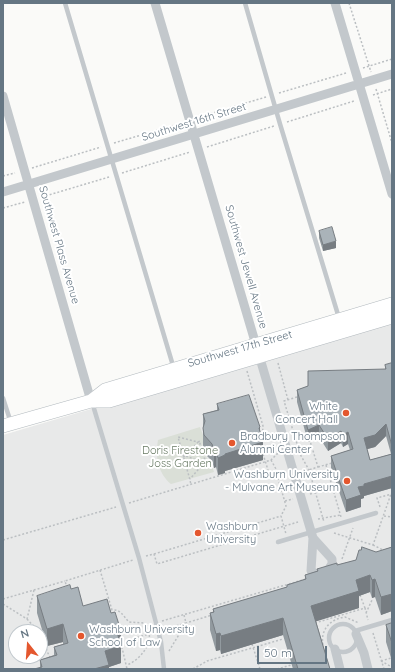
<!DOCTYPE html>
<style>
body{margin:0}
#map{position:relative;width:395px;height:672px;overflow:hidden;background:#fafaf8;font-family:Quicksand,sans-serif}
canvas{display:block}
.frame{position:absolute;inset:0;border:4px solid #657683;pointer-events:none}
.north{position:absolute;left:8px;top:624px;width:40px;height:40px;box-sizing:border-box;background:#fff;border:1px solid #c1c8cd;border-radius:50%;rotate:343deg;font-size:11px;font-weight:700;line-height:16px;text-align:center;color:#657683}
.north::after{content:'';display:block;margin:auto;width:14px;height:18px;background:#e4572e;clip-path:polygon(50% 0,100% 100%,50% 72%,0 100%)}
.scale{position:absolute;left:257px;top:646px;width:70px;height:18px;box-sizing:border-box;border:2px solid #657683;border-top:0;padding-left:5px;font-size:12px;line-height:14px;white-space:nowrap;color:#657683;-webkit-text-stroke:3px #fff;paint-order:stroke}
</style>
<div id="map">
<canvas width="395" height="672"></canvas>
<div class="frame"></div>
<div class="north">N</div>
<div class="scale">50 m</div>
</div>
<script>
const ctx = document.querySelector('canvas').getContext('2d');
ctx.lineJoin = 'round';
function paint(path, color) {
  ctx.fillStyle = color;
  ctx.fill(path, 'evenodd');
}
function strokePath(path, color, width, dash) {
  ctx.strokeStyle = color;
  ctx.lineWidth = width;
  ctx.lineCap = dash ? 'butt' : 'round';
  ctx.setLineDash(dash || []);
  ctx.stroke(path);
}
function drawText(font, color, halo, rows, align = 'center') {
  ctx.font = font + ' Quicksand,sans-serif';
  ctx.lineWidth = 4;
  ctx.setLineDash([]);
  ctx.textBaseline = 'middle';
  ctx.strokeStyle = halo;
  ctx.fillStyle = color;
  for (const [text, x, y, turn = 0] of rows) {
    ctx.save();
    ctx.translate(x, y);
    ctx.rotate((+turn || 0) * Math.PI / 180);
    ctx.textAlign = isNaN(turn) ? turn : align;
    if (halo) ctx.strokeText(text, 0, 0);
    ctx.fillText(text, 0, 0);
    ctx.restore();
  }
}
const built = new Path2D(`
 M392 320V669H3V435ZM16 632H40V656H16Z`);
const green = new Path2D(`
 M200 427 204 438 202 447 203 452 208 460 211 463 214 472 171 484C158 473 155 457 158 440Z`);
const path = new Path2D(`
 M349 3 371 72
 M363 68 392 59
 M376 89 392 143
 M279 93 346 73
 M373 95 392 89
 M199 117 266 97
 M287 122 354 101
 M114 143 182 123
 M207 147 274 126
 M32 168 101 147
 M122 173 190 152
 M3 176 15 173
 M42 197 109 177
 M3 208 25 202
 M278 363 288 400
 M247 371 263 426 262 439
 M297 397 284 401 298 447 297 453 300 454 309 470 324 522
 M198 442 200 441V451L206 461 204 463
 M263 454 268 470
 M186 456 204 463 190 479
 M183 457 186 456 198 442 178 437 190 480 191 485
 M271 460 276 469
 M326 465 341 517
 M318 467 332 463
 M302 472 318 467 310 441
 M278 478 286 506 281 516 286 534
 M310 494 333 487
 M285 501 293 499
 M129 503 271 460 278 453
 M380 507 377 498 392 494
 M384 516 392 517
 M318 519 341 515
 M334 533 373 545 391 494
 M3 540 116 507
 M373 545 383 550
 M154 554 281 516
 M146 556 154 554 157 564 298 522
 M342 559 353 528
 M100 570 112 610C121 609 123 616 129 622L144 623C158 638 142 659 127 665
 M67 588 65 581 133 560
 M360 595 365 608
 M3 599 65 581
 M3 604 27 619 34 590
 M366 613 372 600
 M27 619 39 632
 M162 621 306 579
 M315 623 365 608 368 620
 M165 629 186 623 184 615
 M373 633 384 669
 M40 634 50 658
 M120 634 150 625
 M120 639 127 669
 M122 642 149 634
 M252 644 260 669
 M323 645C320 630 330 619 345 617L359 623
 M169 651 186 623 212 615
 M381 661 392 667
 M381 661 391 658
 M193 669 207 661 283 639
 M277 669 291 665`);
const lane = new Path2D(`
 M65 3 174 369
 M245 3 280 124 339 318
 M3 398 11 423
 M92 402 139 558 161 642 164 669
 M278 542 376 513
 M329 638a14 14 0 1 1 28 0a14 14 0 1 1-28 0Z
 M355 631 392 620`);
const street = new Path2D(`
 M155 3 313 538 311 571 317 574 327 572 332 564V559L313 538
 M335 3 392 194
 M3 96 91 401
 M3 192 392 74
 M356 634 364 653 368 669
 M335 649 340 669`);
const secondary = new Path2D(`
 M91 401 105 390 392 304
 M3 426 91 401H109L392 317`);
const wall = new Path2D(`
 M319 231 336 248 323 251 319 238Z
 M392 363V488L364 496V498L361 499V507L346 512 331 468V456L350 450 348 444 343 447 341 443 328 451 319 437 308 442 297 402V390L308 386 385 369V365ZM386 436 391 454 370 460 367 449 375 447Z
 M217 404 260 433 263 460 225 471V473L218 475 216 467 214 468 212 461 204 453 203 445V414L217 410Z
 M392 547V611L381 615 375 597 372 598 370 592 359 596V608L316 621 330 669H293L283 635 221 654 220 650 216 651 210 630V613L213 612V609L287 587V585L305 579V575L317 571V569L337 565 356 560 376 552Z
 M71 589 83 606 111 613 121 631V663L109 667V669L40 668V660L54 655V647L63 644V642L47 646 37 613V596Z
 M392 623V661L386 642V625Z`);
const shadedWall = new Path2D(`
 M336 241V248L323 251V245Z
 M386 424V436L375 447 364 450V438Z
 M319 425V437L308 442V430Z
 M260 427V443L263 442V460L225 471V473L218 475V458L225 454 259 428Z
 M341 431V443L328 451V439Z
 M348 432V444L343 447V435Z
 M216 450V467L214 468V451Z
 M392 476V488L364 496V498L361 499V507L346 512V500L358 487 364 484Z
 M370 575V592L359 596V608L311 623V606L356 580Z
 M375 579V597L372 598V580Z
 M392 594V611L381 615V597Z
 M283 618V635L221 654V636Z
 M63 624V642L47 646V629Z
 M121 631V663L109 667V669H94L105 651 117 632Z
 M220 633V650L216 651V634Z`);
const building = new Path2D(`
 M332 227 336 241 323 245 319 231Z
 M392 363V446L386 424 375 435 364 438 370 460 392 454V476L364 484V486L358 487 361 495 346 500 331 456 353 449 348 432 343 435 341 431 328 439 319 425 308 430 297 390 308 386V371L386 369 385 365Z
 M249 395 260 427 259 428 263 442 225 454V455L218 458 216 450 214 451 212 444 204 435 203 428 205 421 203 414 219 410 217 404Z
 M362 547 376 552 392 547V594L381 597 375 579 372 580 370 575 356 580 359 591 311 606 330 669H298L283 618 221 636 220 633 216 634 210 613 214 612 213 609 287 587V585L306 579 305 575 318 571 317 569 337 563V565L356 560 359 550H361Z
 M70 585 71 589 78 587 83 606 107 599 111 613 115 612 121 631 117 632 121 646 105 651 109 665 94 669H34L42 667 40 660 57 655 54 647 68 643 63 624 47 629 37 596Z
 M392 623V643L386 625Z`);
const markers = [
 [346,413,4,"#e4572e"],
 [232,443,4,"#e4572e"],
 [347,481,4,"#e4572e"],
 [198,533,4,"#e4572e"],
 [81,636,4,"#e4572e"]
];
const streetNames = [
 ["Southwest 16th Street",194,122,-17],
 ["Southwest Plass Avenue",59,245,74],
 ["Southwest Jewell Avenue",246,267,74],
 ["Southwest 17th Street",240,349,-16]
];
const poiNames = [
 ["White",338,407,"right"],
 ["Concert Hall",338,420,"right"],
 ["Bradbury Thompson",240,437],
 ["Alumni Center",240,450],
 ["Washburn University",339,475,"right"],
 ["- Mulvane Art Museum",339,488,"right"],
 ["Washburn",206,527],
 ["University",206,540],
 ["Washburn University",89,630],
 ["School of Law",89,643]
];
const parkNames = [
 ["Doris Firestone",180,451],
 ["Joss Garden",180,464]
];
paint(built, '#e8e9e9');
paint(green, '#dadfd7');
strokePath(secondary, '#b3babf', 14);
strokePath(path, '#bbbfc2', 1.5, [2, 2]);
strokePath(lane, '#c3c8cc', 4.5);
strokePath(street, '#c3c8cc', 9);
strokePath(secondary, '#fff', 13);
paint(wall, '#929a9f');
paint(shadedWall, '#777d82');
paint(building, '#aab3b9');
strokePath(building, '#777d82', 1);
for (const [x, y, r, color] of markers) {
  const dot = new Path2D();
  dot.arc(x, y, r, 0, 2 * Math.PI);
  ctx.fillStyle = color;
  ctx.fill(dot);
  strokePath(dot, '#fff', 1.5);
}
drawText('11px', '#657683', '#fff', streetNames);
drawText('11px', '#657683', '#fff', poiNames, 'left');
drawText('11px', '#687a64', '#fff', parkNames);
</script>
